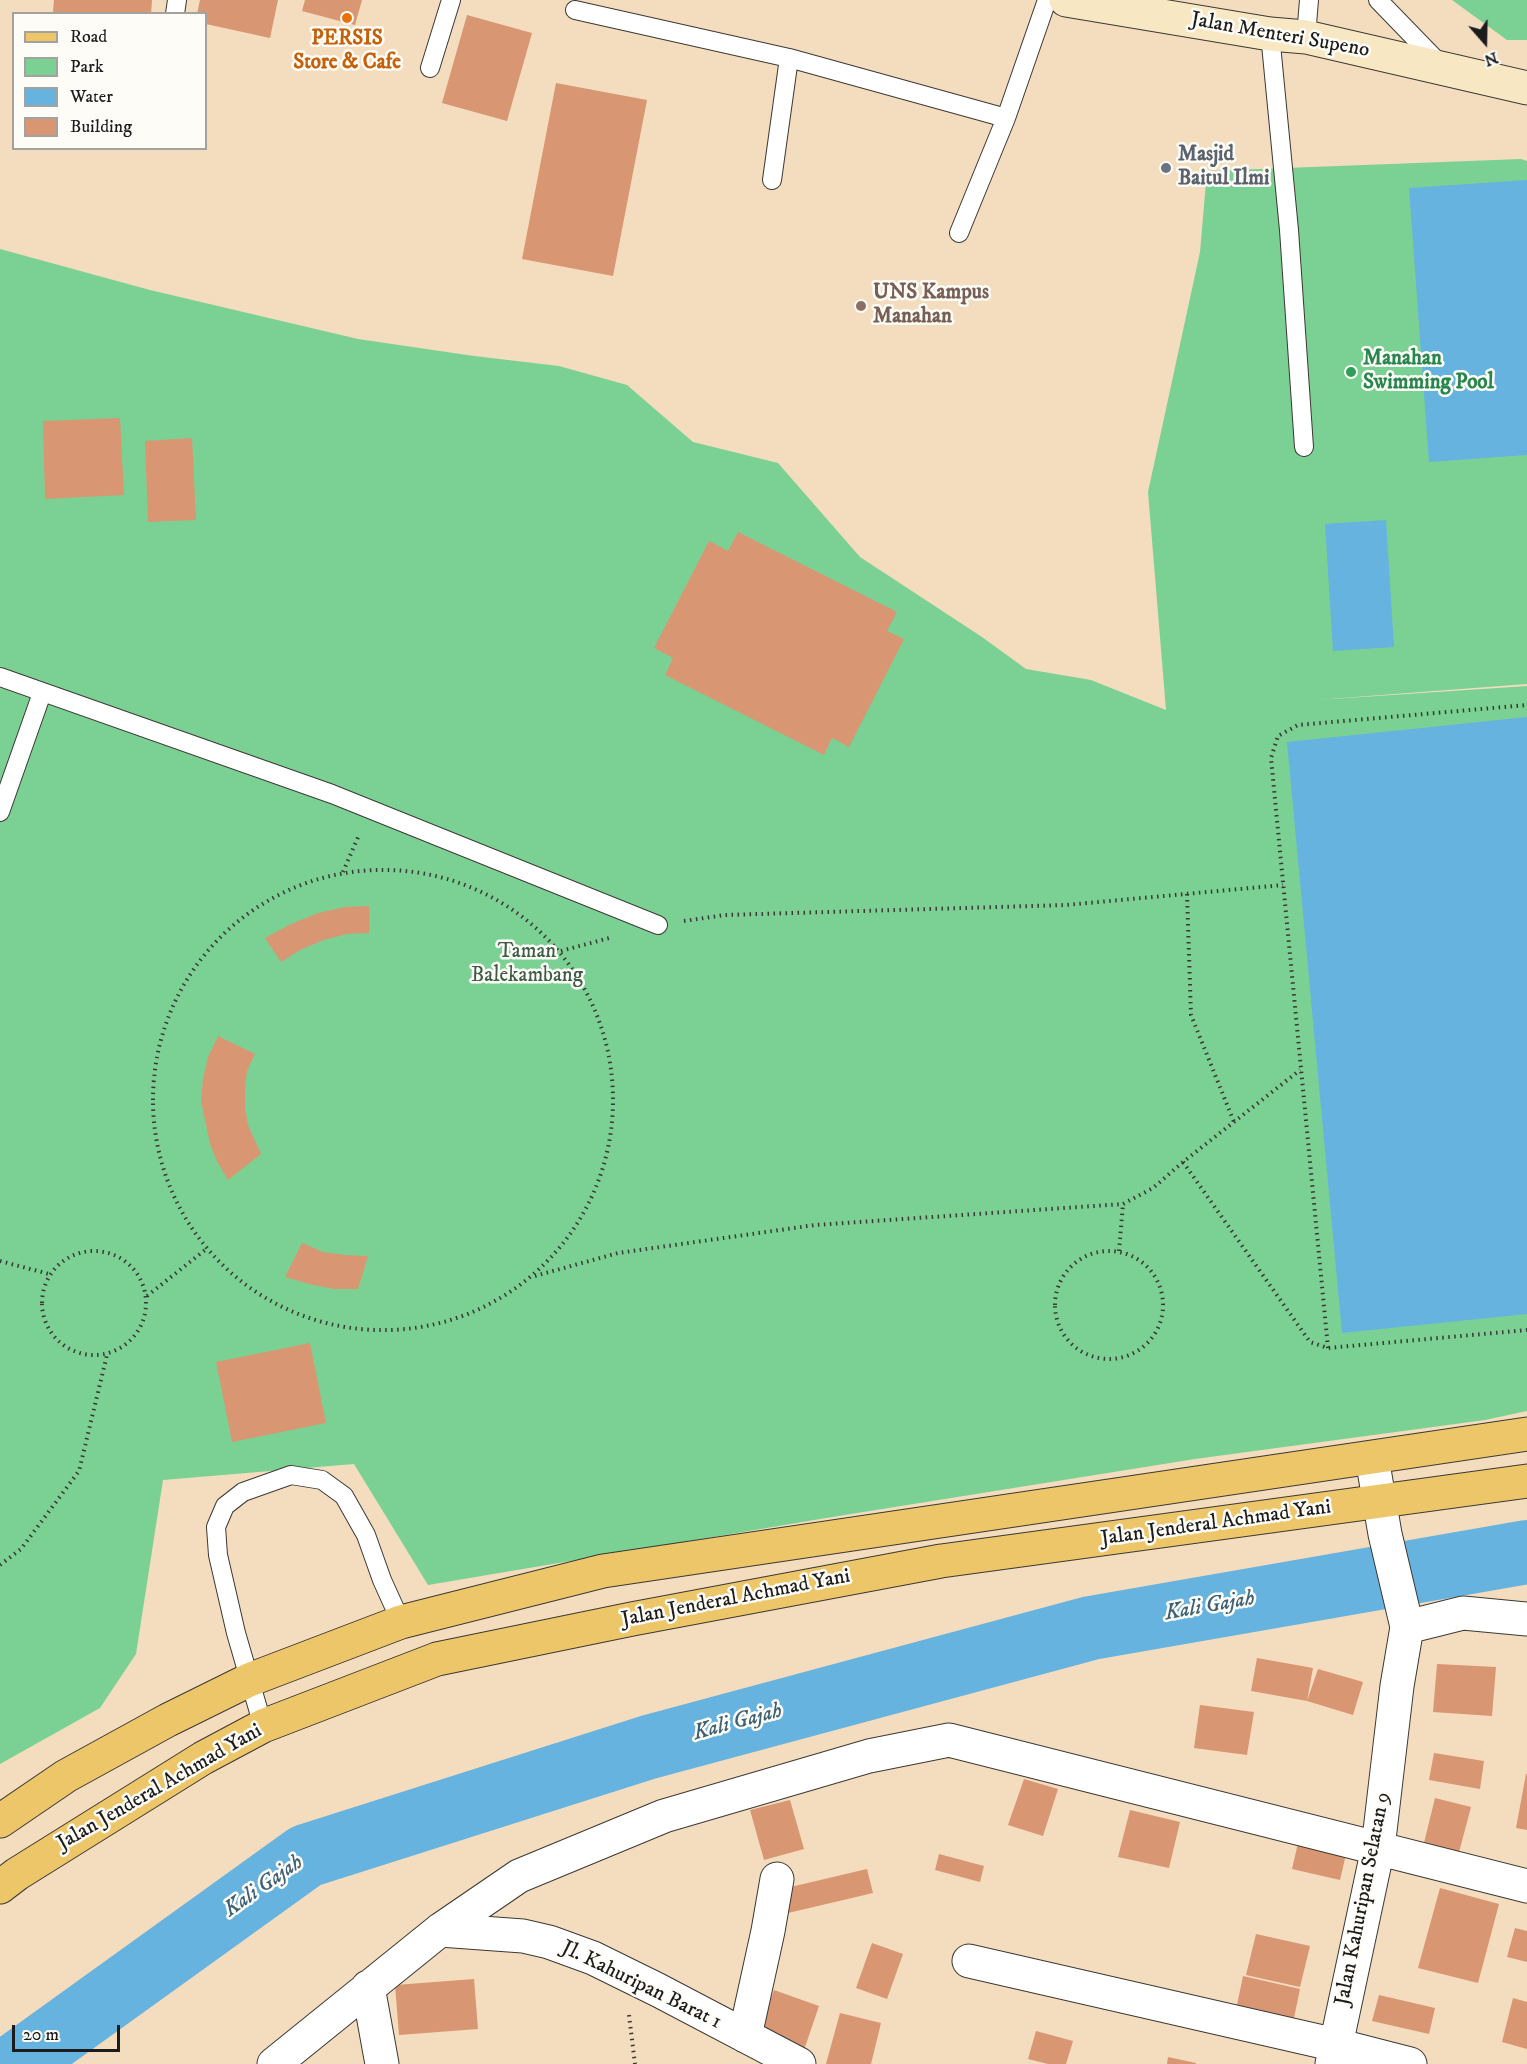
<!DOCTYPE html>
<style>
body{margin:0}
#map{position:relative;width:1527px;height:2064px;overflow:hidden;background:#f4dcbe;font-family:"IM FELL DW Pica",serif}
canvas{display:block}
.legend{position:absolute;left:12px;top:12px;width:195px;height:138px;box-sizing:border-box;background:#fdfcf7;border:2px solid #a3a29f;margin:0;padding:8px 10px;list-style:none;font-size:18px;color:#1c1c1c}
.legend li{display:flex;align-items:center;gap:12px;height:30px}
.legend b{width:30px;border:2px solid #a3a29f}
.north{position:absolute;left:1455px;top:12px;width:60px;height:60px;-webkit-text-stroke:4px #fdfcf7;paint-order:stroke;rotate:160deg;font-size:16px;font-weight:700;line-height:24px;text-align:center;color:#1c1c1c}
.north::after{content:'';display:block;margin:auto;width:21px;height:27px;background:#1c1c1c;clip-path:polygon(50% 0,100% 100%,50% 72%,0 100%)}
.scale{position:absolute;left:12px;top:2025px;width:108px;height:27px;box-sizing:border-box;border:3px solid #1c1c1c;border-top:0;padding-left:8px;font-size:18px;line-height:21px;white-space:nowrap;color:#1c1c1c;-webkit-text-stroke:4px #fdfcf7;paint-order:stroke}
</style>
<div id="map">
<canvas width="1527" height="2064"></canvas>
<ul class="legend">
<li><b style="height:8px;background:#ecc669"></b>Road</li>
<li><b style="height:16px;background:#7bd194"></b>Park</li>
<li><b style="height:16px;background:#66b3e0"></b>Water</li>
<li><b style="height:16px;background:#d99672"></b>Building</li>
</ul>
<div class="north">N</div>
<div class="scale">20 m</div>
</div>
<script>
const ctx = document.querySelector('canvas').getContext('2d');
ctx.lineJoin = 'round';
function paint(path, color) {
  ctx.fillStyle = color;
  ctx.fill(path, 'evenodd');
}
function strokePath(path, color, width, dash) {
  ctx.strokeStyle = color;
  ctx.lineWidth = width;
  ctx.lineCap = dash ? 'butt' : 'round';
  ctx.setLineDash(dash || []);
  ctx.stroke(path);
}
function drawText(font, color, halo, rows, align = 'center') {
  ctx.font = font + ' "IM FELL DW Pica",serif';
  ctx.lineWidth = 5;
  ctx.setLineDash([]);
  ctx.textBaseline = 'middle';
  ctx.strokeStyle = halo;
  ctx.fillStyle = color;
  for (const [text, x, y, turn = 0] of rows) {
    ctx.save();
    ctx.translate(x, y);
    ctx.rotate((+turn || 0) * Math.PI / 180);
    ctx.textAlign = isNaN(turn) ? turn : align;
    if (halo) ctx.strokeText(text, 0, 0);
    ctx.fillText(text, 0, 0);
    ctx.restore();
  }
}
const green = new Path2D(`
 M1452 0H1527V40H1507Z
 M1521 159 1527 161V684L1316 700 1527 686V1411L1485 1420 1195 1459 826 1518 428 1585 354 1464 163 1480 136 1654 100 1708 0 1764V249L150 290 358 339 474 356 559 366 627 385 693 442 778 463 860 557 982 637 1026 669 1091 680 1166 710 1148 492 1200 252 1207 171Z`);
const water = new Path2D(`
 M1527 180V455L1429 462 1409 188Z
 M1386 520 1394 647 1333 651 1325 524Z
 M1527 717V1314L1342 1333 1287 742Z`);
const river = new Path2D(`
 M17 2064 306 1856 649 1747 1091 1628 1527 1552`);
const building = new Path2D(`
 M54 0H152L151 14 53 12Z
 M200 0H278L270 38 206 24V14H197Z
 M305 0H362L355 25 302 11Z
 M467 15 532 33 507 121 442 103Z
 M556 83 647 100 613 276 522 259Z
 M120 418 124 495 45 499 43 421Z
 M192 438 196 520 148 522 145 441Z
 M738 532 897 612 887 631 904 639 849 747 832 738 824 755 665 675 673 658 654 648 709 541 728 551Z
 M369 906V933L347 934 324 940 300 950 281 962 265 938 291 924 318 913 345 907Z
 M218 1036 255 1054 247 1071 245 1089V1109L248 1125 261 1154 228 1180 217 1161 210 1144 201 1101 203 1079 208 1057Z
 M302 1243 323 1252 345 1255 368 1256 358 1289H334L309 1284 285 1277Z
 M310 1343 326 1423 232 1442 216 1362Z
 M1257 1658 1313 1668 1307 1701 1251 1691Z
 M1437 1664 1496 1667 1492 1716 1433 1712Z
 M1318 1669 1363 1682 1353 1715 1307 1701Z
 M1200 1705 1254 1712 1247 1755 1194 1748Z
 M1434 1753 1484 1761 1480 1789 1429 1780Z
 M1526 1774H1527V1830L1516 1828Z
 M1024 1779 1058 1789 1043 1836 1008 1825Z
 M1435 1798 1471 1807 1458 1856 1423 1847Z
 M790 1800 804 1849 764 1860 750 1810Z
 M1130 1810 1180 1822 1169 1868 1118 1857Z
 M1298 1843 1346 1854 1340 1880 1292 1869Z
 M939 1854 984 1866 980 1882 935 1870Z
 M867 1869 873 1893 788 1913 782 1889Z
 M1440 1888 1499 1904 1478 1983 1418 1968Z
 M1515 1928 1527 1931V1962L1507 1957Z
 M1256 1934 1310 1946 1300 1987 1246 1975Z
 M872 1943 903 1954 887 1999 856 1988Z
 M1243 1976 1300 1989 1294 2018 1237 2005Z
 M474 1979 478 2029 399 2035 395 1985Z
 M774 1990 819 2006 803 2053 757 2038Z
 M1379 1995 1435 2008 1429 2034 1372 2021Z
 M1513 1998 1527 2002V2049L1502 2042Z
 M840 2013 881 2023 871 2064H826Z
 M1036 2031 1073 2041 1066 2064H1048L1028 2059Z
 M1168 2057 1196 2063V2064H1167Z`);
const path = new Path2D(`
 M153 1100a230 230 0 1 1 460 0a230 230 0 1 1-460 0Z
 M343 872 359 835
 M1187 894 1191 1015 1234 1122
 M684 921 725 915 1066 905 1283 885
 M561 951 613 937
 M1183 1162 1310 1342 1328 1348 1527 1330
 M42 1303a52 52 0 1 1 104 0a52 52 0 1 1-104 0Z
 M1119 1251 1123 1204
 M1055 1305a54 54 0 1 1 108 0a54 54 0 1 1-108 0Z
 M0 1261 49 1274
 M535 1276 618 1253 815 1225 1123 1204 1153 1188 1183 1162 1300 1070
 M147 1296 205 1250
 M1328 1348 1271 758 1278 736 1298 725 1527 705
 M0 1565 21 1549 79 1471 107 1355
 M629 2015 635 2064`);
const lane = new Path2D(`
 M1378 0 1441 65
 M575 10 789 58 1006 118
 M175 14 177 0
 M1270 34 1289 230 1304 447
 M1306 37 1309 0
 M430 68 451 0
 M772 180 789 58
 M959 233 1006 118 1047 0
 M0 677 332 794 658 925
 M0 812 42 693
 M263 1726 236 1633 218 1555 216 1527 225 1506 243 1492 291 1475 322 1480 344 1496 366 1535 382 1580 401 1622`);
const street = new Path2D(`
 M1407 1627 1463 1613 1527 1619
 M440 1930 523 1936 549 1942 593 1958 658 1990 799 2064
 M969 1961 1336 2045 1410 2064
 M368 1987 382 2064
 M745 2036 768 1931 777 1879
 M274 2064 440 1930 519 1876 664 1816 869 1756 949 1740 1527 1886
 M1332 2064 1378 1848 1397 1686 1407 1627 1385 1534 1372 1458`);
const secondary = new Path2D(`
 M1066 0 1270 34 1306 37 1527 88`);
const primary = new Path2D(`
 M0 1821 66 1776 168 1720 249 1680 401 1622 603 1571 1527 1434
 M0 1887 17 1874 203 1758 263 1726 437 1659 632 1619 941 1561 1527 1481`);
const markers = [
 [347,18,6,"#e8710a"],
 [1166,168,6,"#6b7280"],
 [861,306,6,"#8d6e63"],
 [1351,372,6,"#2e9e5b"]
];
const streetNames = [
 ["Jalan Menteri Supeno",1280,36,10],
 ["Jalan Jenderal Achmad Yani",1216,1524,-8],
 ["Jalan Jenderal Achmad Yani",736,1599,-11],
 ["Jalan Jenderal Achmad Yani",160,1788,-30],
 ["Jalan Kahuripan Selatan 9",1364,1899,-79],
 ["Jl. Kahuripan Barat 1",641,1986,26]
];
const foodNames = [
 ["PERSIS",347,40],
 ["Store & Cafe",347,64]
];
const worshipNames = [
 ["Masjid",1178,156],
 ["Baitul Ilmi",1178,180]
];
const educationNames = [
 ["UNS Kampus",873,294],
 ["Manahan",873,318]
];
const leisureNames = [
 ["Manahan",1363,360],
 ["Swimming Pool",1363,384]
];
const parkNames = [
 ["Taman",527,953],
 ["Balekambang",527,977]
];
const waterNames = [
 ["Kali Gajah",1210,1607,-10],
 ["Kali Gajah",738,1723,-15],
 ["Kali Gajah",264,1887,-35]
];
paint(green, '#7bd194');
paint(water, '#66b3e0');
strokePath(river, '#66b3e0', 64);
paint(building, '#d99672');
strokePath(lane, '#3c3934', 20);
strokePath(street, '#3c3934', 35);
strokePath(secondary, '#3c3934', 35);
strokePath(primary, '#3c3934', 35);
strokePath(path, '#3c3934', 4, [1.5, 4.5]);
strokePath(lane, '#fff', 18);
strokePath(street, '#fff', 33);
strokePath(secondary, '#f7e8c3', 33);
strokePath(primary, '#ecc669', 33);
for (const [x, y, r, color] of markers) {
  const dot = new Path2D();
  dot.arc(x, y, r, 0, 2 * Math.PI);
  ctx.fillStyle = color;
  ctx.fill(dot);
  strokePath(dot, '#fdfcf7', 2);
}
drawText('21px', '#1c1c1c', '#fdfcf7', streetNames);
drawText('bold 21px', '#c56008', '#fdfcf7', foodNames);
drawText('bold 21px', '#5b616d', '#fdfcf7', worshipNames, 'left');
drawText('bold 21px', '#785e54', '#fdfcf7', educationNames, 'left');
drawText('bold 21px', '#27864d', '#fdfcf7', leisureNames, 'left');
drawText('21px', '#3d5b46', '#fdfcf7', parkNames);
drawText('italic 22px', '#3d6074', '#fdfcf7', waterNames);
</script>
